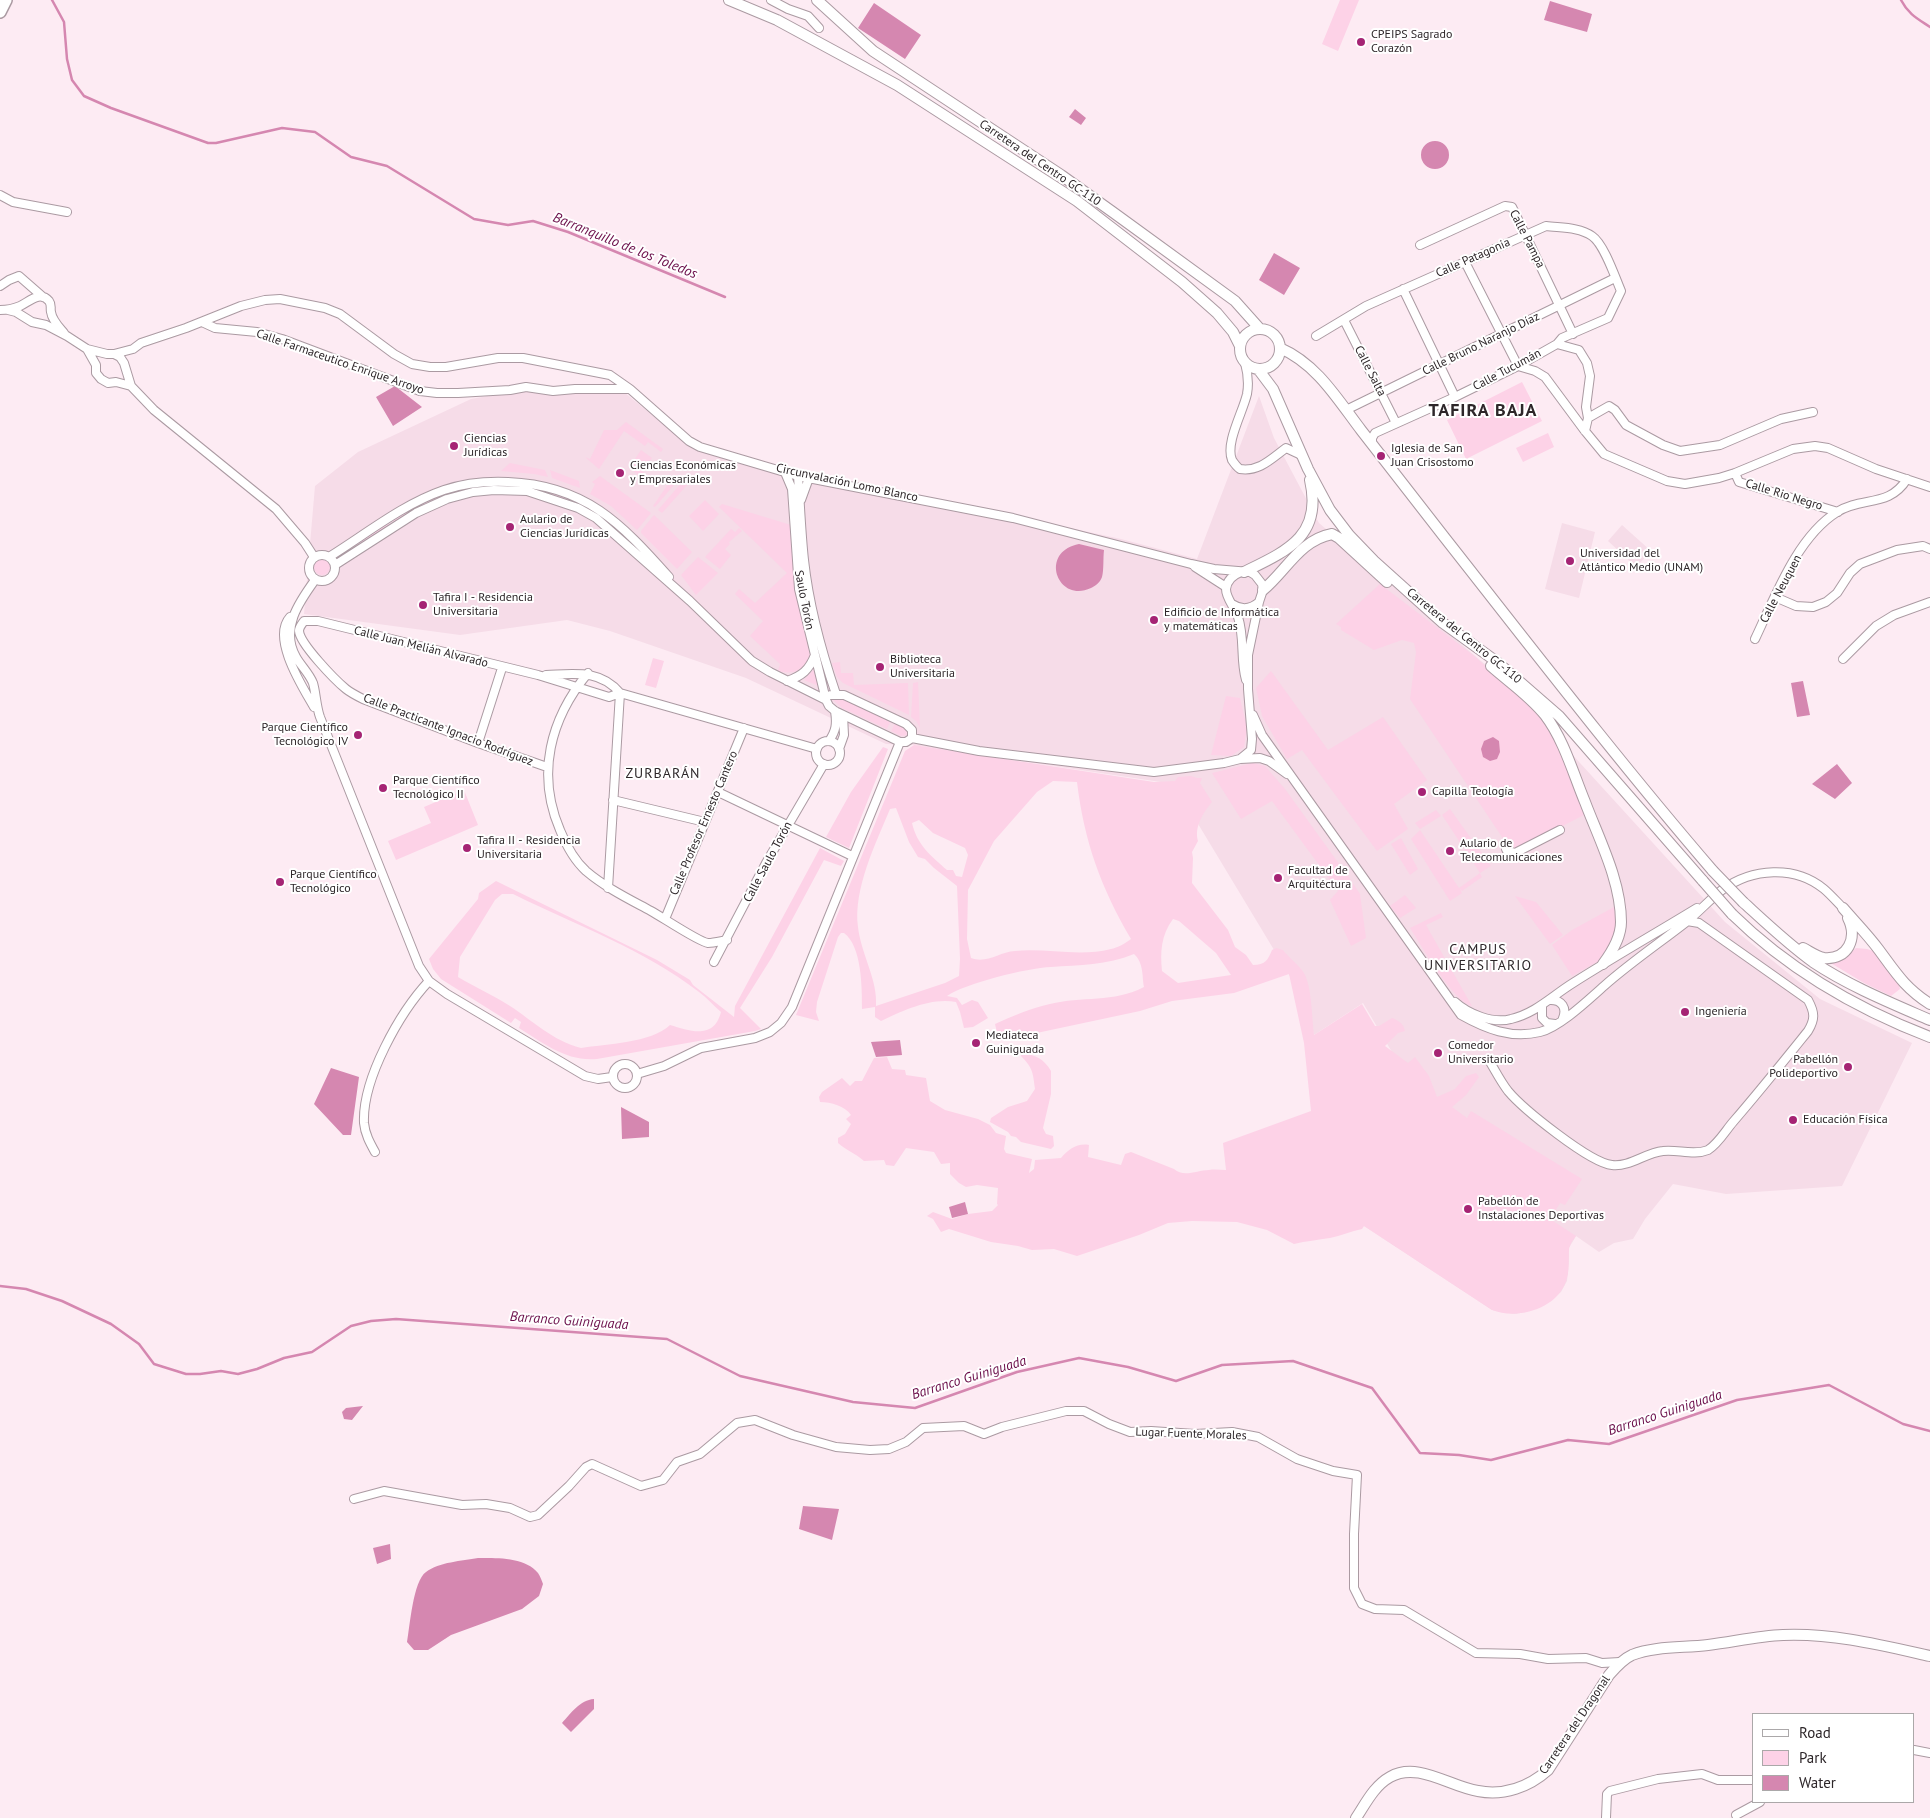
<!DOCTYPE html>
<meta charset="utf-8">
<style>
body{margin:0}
#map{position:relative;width:1930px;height:1818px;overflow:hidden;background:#fdebf3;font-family:"PT Sans",sans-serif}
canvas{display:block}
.legend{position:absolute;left:1752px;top:1713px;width:162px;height:90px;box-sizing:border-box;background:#fff;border:1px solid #aba8a9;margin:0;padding:6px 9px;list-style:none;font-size:15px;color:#2d2629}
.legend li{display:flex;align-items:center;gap:10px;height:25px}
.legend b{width:25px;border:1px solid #aba8a9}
</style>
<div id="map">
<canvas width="1930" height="1818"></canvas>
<ul class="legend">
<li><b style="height:6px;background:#fff"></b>Road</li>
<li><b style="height:14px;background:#fdd2e7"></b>Park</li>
<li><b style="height:14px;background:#d587b0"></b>Water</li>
</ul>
</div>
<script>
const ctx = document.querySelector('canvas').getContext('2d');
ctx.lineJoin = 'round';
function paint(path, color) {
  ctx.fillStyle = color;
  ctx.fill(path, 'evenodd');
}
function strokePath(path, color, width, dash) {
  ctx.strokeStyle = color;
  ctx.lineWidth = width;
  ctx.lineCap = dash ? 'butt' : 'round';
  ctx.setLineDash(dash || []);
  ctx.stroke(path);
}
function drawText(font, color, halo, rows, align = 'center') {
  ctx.font = font + ' "PT Sans",sans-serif';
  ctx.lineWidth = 4;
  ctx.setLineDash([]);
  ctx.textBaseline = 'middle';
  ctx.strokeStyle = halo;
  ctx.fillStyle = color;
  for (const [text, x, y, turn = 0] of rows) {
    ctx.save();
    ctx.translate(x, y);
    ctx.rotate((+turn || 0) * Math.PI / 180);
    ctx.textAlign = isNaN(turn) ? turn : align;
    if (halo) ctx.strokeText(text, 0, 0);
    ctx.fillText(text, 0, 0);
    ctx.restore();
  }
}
const built = new Path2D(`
 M619 388 690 446 1121 539 1197 559 1259 396 1274 438 1319 523 1508 684 1725 922 1820 999 1912 1043 1842 1186 1726 1194 1673 1184 1645 1219 1633 1239 1614 1243 1599 1252 1576 1236 1569 1248V1261L1567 1281 1561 1292 1551 1301 1526 1312 1515 1314 1492 1310 1364 1226 1438 1130 1363 1003 1314 1035 1300 993 1174 784 913 745 886 744 746 678 610 631 567 620 460 635 304 614 315 486 358 452 471 399 526 389Z
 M1562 523 1595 532 1579 598 1545 589Z
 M1622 525 1651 551 1636 567 1608 541Z`);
const green = new Path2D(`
 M1340 0H1359L1338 51 1322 44Z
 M1522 382 1542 421 1466 459 1447 420Z
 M626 422 663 449 661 452 648 442 645 446 624 431 599 469 585 457 590 459 604 430H617Z
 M1548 433 1554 447 1523 462 1516 448Z
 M641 450 652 458 642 471 647 475 644 479 629 468Z
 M510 463 545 470 548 477 534 474 501 471Z
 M550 470 579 481 580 488 552 478Z
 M675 474 680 478 655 507 653 506Z
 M600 476 651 513 637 530 611 506 590 494 595 484 592 482Z
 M683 481 688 484 662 513 658 510Z
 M489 484 490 488 473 490 396 523 393 520C424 498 453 490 489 484Z
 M495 484C524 484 551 490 577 501L575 505 495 488Z
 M705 500 719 514 703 531 689 516Z
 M722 504 791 525 794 582 810 656C804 671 793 675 778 671L780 664 750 636 763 621 735 594 739 589 755 603 787 573 719 507Z
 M654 515 692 552 677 569 641 533V531Z
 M388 523 390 526 339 558H336V555Z
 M739 528 742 531 729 542 730 544 725 549 731 555 720 569 705 557 731 529 735 532Z
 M698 557 718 573 696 595 681 575Z
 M314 567a8 8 0 1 1 16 0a8 8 0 1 1-16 0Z
 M1380 584 1473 655 1545 719 1561 746 1584 815 1512 852 1410 699 1416 652 1414 643 1402 640 1374 650 1341 630V627L1336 624Z
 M653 658 664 661 656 688 645 685Z
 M840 662 841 673H853L854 685 908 683 909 715 843 683 837 677 832 663Z
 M815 668 821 687 804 680Z
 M1271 671 1328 750 1383 717 1427 780 1394 804 1408 829 1377 851 1302 750 1287 759 1262 716 1256 688Z
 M918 682 920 728 916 721 911 717 913 683Z
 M1226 696 1240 698 1247 728 1244 747 1231 756 1211 755Z
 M834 698 842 699 890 722 887 729 842 708 833 700Z
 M895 723 906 729 907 735 901 736 891 731Z
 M914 745 1154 782 1175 781 1178 777 1191 776 1197 778H1202L1200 783 1212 802C1203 813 1194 827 1198 841L1192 852 1193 858 1192 883 1228 930 1235 947 1246 955 1253 965C1265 965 1268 960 1272 950L1276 948 1283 950C1289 958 1299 965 1304 973 1312 987 1312 1019 1314 1035L1362 1004 1375 1026H1379L1392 1018C1398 1020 1404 1024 1405 1031L1398 1033 1385 1046 1408 1063 1415 1057 1429 1076 1437 1097 1455 1089 1466 1076 1476 1073 1479 1077 1466 1095 1452 1107 1467 1118 1471 1111 1582 1179 1565 1205 1560 1203 1550 1219 1576 1236C1573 1240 1569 1245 1569 1250 1568 1260 1570 1271 1566 1281 1557 1309 1517 1320 1492 1310L1364 1226 1362 1229C1351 1231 1341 1236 1330 1238 1318 1240 1306 1241 1294 1244L1267 1230 1237 1222 1192 1221 1168 1223 1139 1235 1077 1256 1054 1249 1032 1250 1018 1246 991 1242 949 1229 941 1232 933 1219 927 1216 933 1212 952 1219 968 1214 992 1211 998 1205 997 1204 998 1188 977 1185 966 1187 959 1183 950 1174V1163L941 1164 934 1152 906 1148 894 1166 886 1165 884 1160 864 1161C855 1153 846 1150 838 1143V1138L845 1134 851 1124 846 1119 851 1115C845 1106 831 1102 820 1102L819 1097 822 1092 842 1078 850 1086 855 1081H862L874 1058 887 1057 892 1069 905 1070 906 1075 926 1078 930 1101 945 1110 978 1119 990 1125 996 1133 1006 1136 1004 1149 1006 1153 1032 1159 1029 1173 1034 1169 1035 1160 1061 1158C1069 1149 1077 1143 1089 1145L1088 1157 1121 1165 1125 1154 1131 1152 1174 1169C1184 1178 1197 1170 1209 1170 1215 1169 1220 1170 1226 1170L1223 1143 1311 1111 1304 1043 1289 974 1234 993 1172 1001 1140 1011 999 1041 995 1024C1013 1016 1031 1008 1050 1004 1081 996 1114 1003 1144 987 1142 977 1144 963 1134 954 1107 965 1079 965 1051 967 1027 968 966 983 947 996L957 998 962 1005 972 1000 978 1002 988 1018 973 1027 964 1028 960 1012 956 1002C931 997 902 1011 881 1021L875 1017V1007L862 1009C862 988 862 946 844 933H841L838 937 817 1002 816 1012 819 1021 796 1015 905 751ZM1053 781 1077 782C1084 841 1101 888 1131 939 1126 943 1117 948 1111 949 1080 957 1046 948 1015 951 999 952 987 964 971 958L967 939 968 890 994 841 1037 792ZM896 808 909 842 918 857 925 859 934 868 957 886 960 959 959 976 945 983 876 1006C878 980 861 954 858 927 853 889 876 843 890 809ZM919 820 933 833 965 848 968 855 962 877 956 876 953 870H947C931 856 917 845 912 823ZM1173 919 1179 921 1216 953 1231 975 1178 983 1162 971C1160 952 1161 935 1173 919Z
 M883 747 888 749 849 848 826 837 851 792Z
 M1253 763 1265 766 1285 789 1350 879 1360 894 1366 938 1351 946 1330 900 1338 891 1272 801 1241 819 1212 773Z
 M464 790 478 825 396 860 388 841 431 823 424 807Z
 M1450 809 1491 866 1480 873 1482 877 1462 891 1460 889 1462 893 1450 901 1411 839 1420 830 1459 888 1480 873 1442 815Z
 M1436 810 1441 816 1420 829 1415 823Z
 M1401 838 1418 869 1410 875 1391 844Z
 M820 848 844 861 841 866 824 860 772 957 740 1008 761 1029 755 1031 597 1059C567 1062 543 1043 519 1028L521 1022 515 1018 511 1023 441 979 433 969 429 959 478 899 479 893 496 881 657 960 690 980 693 985 734 1017 735 1006ZM502 894H513C575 925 644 949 699 992 707 998 714 1006 721 1012 714 1040 690 1031 670 1025 651 1043 606 1044 581 1048 553 1041 533 1021 510 1006 493 995 475 987 458 977L460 957 495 900Z
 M1405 895 1416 908 1400 918 1390 906Z
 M1515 896 1536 902 1563 935 1550 944Z
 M1614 907 1617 926 1604 958 1572 976 1552 945 1572 930Z
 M1441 913 1443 917 1426 925 1472 1006C1453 1002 1421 945 1410 928Z
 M1856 948 1867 949 1873 951 1899 985 1900 989 1891 996 1864 983 1829 962 1848 955Z
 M1022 1053C1036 1055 1044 1059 1051 1071V1094L1043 1128 1046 1134 1053 1136 1054 1146 1051 1149 1021 1142 1016 1137 1011 1136 1008 1132 990 1122 991 1118 1008 1107 1027 1101 1035 1089C1033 1073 1033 1068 1021 1056Z`);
const water = new Path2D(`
 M1550 1 1592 14 1587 32 1544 20Z
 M874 3 921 35 905 59 858 28Z
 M1075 109 1086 118 1081 125 1069 117Z
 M1421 155a14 14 0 1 1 28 0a14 14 0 1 1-28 0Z
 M1274 253 1300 268 1284 295 1259 280Z
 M395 386 422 407 393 426 376 397Z
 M1079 544 1104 550C1103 558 1104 570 1102 577 1100 583 1095 586 1091 588 1058 604 1038 552 1079 544Z
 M1803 681 1810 715 1797 717 1791 683Z
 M1493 737 1499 741 1500 752 1497 759 1490 761 1483 757 1481 749 1484 741Z
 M1837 764 1852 783 1835 799 1812 784Z
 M900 1040 902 1055 876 1057 871 1042Z
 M331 1068 359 1077 351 1135H343L314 1104Z
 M621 1107 649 1122V1137L622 1139Z
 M965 1202 968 1214 952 1218 949 1207Z
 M363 1406 352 1420 344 1419 342 1412 346 1408Z
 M803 1506 839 1509 832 1540 799 1529Z
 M390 1544 391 1559 377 1564 373 1548Z
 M478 1558C497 1558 525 1557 538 1573 540 1576 542 1581 543 1584L539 1596 522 1609 451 1635 428 1650H414L407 1642C410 1626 413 1581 426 1572 439 1562 462 1561 478 1558Z
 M594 1699V1709L571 1732 562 1723C571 1713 580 1700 594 1699Z`);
const stream = new Path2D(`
 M52 0 64 22 67 59 72 80 84 96 111 108 208 143H216L282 128 315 132 351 157 387 166 474 219 508 225 533 221 568 232 725 297
 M1901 0C1908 14 1918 19 1930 27
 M0 1286 26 1289 62 1301 111 1324 139 1344 154 1364 186 1374H200L221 1371 238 1374 257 1369 284 1358 312 1352 351 1326 371 1321 396 1319 667 1339 740 1376 853 1402 915 1408 1017 1372 1079 1358 1128 1367 1176 1381 1222 1365 1293 1361 1372 1388 1420 1453 1459 1455 1491 1460 1568 1440 1609 1444 1737 1400 1829 1385 1903 1424 1930 1431`);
const minor = new Path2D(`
 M771 0 788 9 808 16 819 28
 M0 195 13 202 67 212
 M1420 245 1505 206 1512 207 1573 334
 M1465 262 1518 366
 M0 286 9 280 19 276 43 297
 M1403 289 1455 397
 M0 310C7 310 13 309 20 306 29 302 40 290 49 301 52 305 50 308 51 312 52 320 59 327 64 333
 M8 310 16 312 32 322 46 325 67 336 87 349 107 354H114L120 357 124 363 131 386 154 410 276 509 305 543 314 557
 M1344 320 1396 423
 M202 322 215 328 257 332 282 339 420 391 437 393H458L510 390 526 387 553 391 575 389H629
 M1316 336 1366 306 1546 226C1561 228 1579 227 1592 236 1604 244 1615 277 1621 291L1608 318 1562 338 1557 344 1518 366 1455 397 1375 433 1372 438V444
 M1557 344 1579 350 1587 363 1590 376 1586 407 1588 418
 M87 349 96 365V373L101 379 108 383 116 382 131 386
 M114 354 133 349 141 343 186 328 241 306 265 300 280 299 325 308 340 314 394 354 412 364 430 367H446L498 358H523L610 375 630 389 689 441 700 447 798 476 1013 518 1191 564 1214 569 1250 572 1255 575 1262 584 1263 590 1259 602 1248 655V689L1252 739 1251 750 1240 759
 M1245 363C1248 374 1249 383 1247 394 1243 412 1225 443 1232 460 1234 463 1237 467 1240 469 1259 472 1271 459 1286 448L1301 455
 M1518 366 1535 371 1545 377 1585 431 1604 454 1667 481 1685 484 1719 478 1735 473 1793 449 1815 446 1828 448 1876 469 1930 487
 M1346 410 1615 278
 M1585 431 1588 418 1609 406 1615 410 1626 425 1663 445 1680 451 1720 445 1781 419 1813 412
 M784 470 792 489 799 589 826 700 829 706 835 711 900 742H906L912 738
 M1735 473 1739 482 1838 512
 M798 476C800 504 801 532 804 560 809 606 821 650 836 694
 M801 500 809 478
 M309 568a13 13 0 1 1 26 0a13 13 0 1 1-26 0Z
 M329 557C366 534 403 504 444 490 465 483 486 481 508 482 585 485 621 523 669 577
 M335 565 416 513 447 499 473 492 494 490 527 491 578 508 596 518 690 601 752 661 770 672 826 700
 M1195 567 1226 587
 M1241 572C1233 575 1227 580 1226 589 1226 599 1235 607 1238 617 1245 638 1240 659 1246 680
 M315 580C299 602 280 629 296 657 301 666 309 673 313 683 316 693 316 706 320 717L419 966 429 981 447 994 585 1076 598 1079 612 1077
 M1775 597 1796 606 1813 607 1826 602 1837 593 1850 573 1860 564 1897 550 1923 546 1930 549
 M1232 604C1241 610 1250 610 1259 602
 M290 617C271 638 302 686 314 707
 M1755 639C1775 597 1797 537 1837 512 1862 496 1889 508 1907 479
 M1843 659 1876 626 1894 615 1930 602
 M588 673C550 719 536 774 560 830 566 845 574 860 586 871 606 888 629 899 651 911 662 917 699 942 708 943 714 943 721 941 727 940
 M546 675C574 674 600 669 620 693L608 888
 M787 681C802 676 809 670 815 655
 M831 695H844L906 724 912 730V738
 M1253 715 1262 735 1461 1015C1486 1029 1511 1039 1540 1032 1560 1027 1588 1000 1604 986 1630 963 1658 944 1685 923 1698 913 1709 900 1722 890 1752 868 1795 865 1824 889 1831 895 1837 902 1843 908
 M912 738 979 751 1154 772 1224 763 1240 759 1260 758 1269 761 1287 774
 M829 741C836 731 837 724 835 711
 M816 753a12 12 0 1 1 24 0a12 12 0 1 1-24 0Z
 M478 743 502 668
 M839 749 844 735 843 715
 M547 767 478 743 363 699C357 696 351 693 346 689 335 680 300 644 299 631 299 627 302 624 304 621H318L538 675 609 697 620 693 817 749
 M718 792 852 856
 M613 800 705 822
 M1506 849 1507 851 1515 853 1560 830
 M665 919 744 728
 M714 962 766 863 824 764
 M1551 1000C1562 1000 1567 1008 1563 1018
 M1455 1002C1468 1014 1493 1024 1511 1019 1536 1013 1552 996 1573 983 1614 957 1656 933 1697 908
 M1542 1006V1018L1547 1023 1555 1024
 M1490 1062C1496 1072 1501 1082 1508 1091 1523 1109 1590 1163 1612 1165 1630 1167 1645 1153 1663 1151 1677 1149 1694 1156 1708 1150 1718 1144 1726 1130 1733 1122 1759 1092 1783 1062 1808 1031 1815 1019 1815 1013 1808 1000L1699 923 1687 921
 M613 1076a12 12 0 1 1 24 0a12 12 0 1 1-24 0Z
 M637 1074 664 1066 701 1048 755 1038 770 1032 781 1023 792 1007 900 742
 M375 1152C370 1143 365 1134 364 1123 362 1079 400 1012 429 981
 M354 1499 384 1491 462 1505 486 1504 510 1508 530 1517 538 1515 569 1486 586 1467 592 1464 641 1486 663 1480 677 1462 700 1454 737 1423 755 1420 793 1435 836 1447 870 1450 889 1449 906 1442 923 1428 964 1426 984 1434 1002 1427 1066 1411H1084L1109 1424 1130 1432 1151 1431 1195 1434 1232 1432 1258 1437 1297 1459 1333 1471 1357 1475 1354 1534V1588L1362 1604 1375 1609 1404 1610 1476 1653 1520 1654 1548 1659 1586 1658 1602 1663 1620 1662
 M1914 1750 1930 1753
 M1736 1815 1760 1802
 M1606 1818 1607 1794 1610 1791 1658 1779 1702 1774 1718 1780H1754`);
const major = new Path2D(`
 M729 0 777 20 897 85 1077 201 1182 282 1217 313 1233 332 1240 346
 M817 0 873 51 1061 175 1114 213 1235 301 1260 329
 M1240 349a20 20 0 1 1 40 0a20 20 0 1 1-40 0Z
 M1280 348C1317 364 1338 400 1361 430 1389 466 1417 502 1445 538 1533 650 1620 763 1713 871
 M1258 369 1273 389 1308 469 1330 510 1349 535 1374 561 1443 623 1497 662 1559 716 1703 881
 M1244 572C1287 551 1323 536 1310 480
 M1263 590C1286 571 1300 540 1332 534L1339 538 1387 582
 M1491 666C1509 682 1530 696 1545 715 1564 740 1573 773 1585 802 1599 839 1621 881 1621 922 1621 937 1612 952 1603 964
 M1743 902C1766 923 1788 944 1813 962 1849 986 1891 1003 1930 1020
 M1843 908C1855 922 1868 935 1879 950 1896 973 1905 988 1930 1004
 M1732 914C1788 969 1857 1009 1930 1037
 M1803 948C1809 951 1817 957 1824 958 1848 960 1858 938 1848 918
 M1356 1818C1366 1803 1374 1786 1390 1777 1418 1761 1450 1787 1478 1791 1504 1796 1529 1787 1548 1770L1609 1675C1616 1667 1623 1659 1632 1655 1655 1646 1683 1648 1708 1645 1733 1642 1758 1636 1783 1635 1834 1633 1881 1645 1930 1656`);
const highway = new Path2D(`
 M0 12 6 0`);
const majorBridge = new Path2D(`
 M1713 871 1743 902
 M1703 881 1732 914`);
const markers = [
 [1361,42,5,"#a52474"],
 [454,446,5,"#a52474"],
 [1381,456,5,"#a52474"],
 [620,473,5,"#a52474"],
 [510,527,5,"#a52474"],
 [1570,561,5,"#a52474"],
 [423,605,5,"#a52474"],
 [1154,620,5,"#a52474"],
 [880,667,5,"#a52474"],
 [358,735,5,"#a52474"],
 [383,788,5,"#a52474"],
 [1422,792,5,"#a52474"],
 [467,848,5,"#a52474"],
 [1450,851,5,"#a52474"],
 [1278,878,5,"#a52474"],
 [280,882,5,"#a52474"],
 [1685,1012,5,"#a52474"],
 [976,1043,5,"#a52474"],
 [1438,1053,5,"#a52474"],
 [1848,1067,5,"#a52474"],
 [1793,1120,5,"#a52474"],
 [1468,1209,5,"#a52474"]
];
const poiNames = [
 ["CPEIPS Sagrado",1371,35],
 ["Corazón",1371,49],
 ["Ciencias",464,439],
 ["Jurídicas",464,453],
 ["Iglesia de San",1391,449],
 ["Juan Crisostomo",1391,463],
 ["Ciencias Económicas",630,466],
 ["y Empresariales",630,480],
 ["Aulario de",520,520],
 ["Ciencias Jurídicas",520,534],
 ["Universidad del",1580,554],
 ["Atlántico Medio (UNAM)",1580,568],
 ["Tafira I - Residencia",433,598],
 ["Universitaria",433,612],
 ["Edificio de Informática",1164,613],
 ["y matemáticas",1164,627],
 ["Biblioteca",890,660],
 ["Universitaria",890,674],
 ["Parque Científico",348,728,"right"],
 ["Tecnológico IV",348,742,"right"],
 ["Parque Científico",393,781],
 ["Tecnológico II",393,795],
 ["Capilla Teología",1432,792],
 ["Tafira II - Residencia",477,841],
 ["Universitaria",477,855],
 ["Aulario de",1460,844],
 ["Telecomunicaciones",1460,858],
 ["Facultad de",1288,871],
 ["Arquitéctura",1288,885],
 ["Parque Científico",290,875],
 ["Tecnológico",290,889],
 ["Ingeniería",1695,1012],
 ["Mediateca",986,1036],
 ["Guiniguada",986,1050],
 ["Comedor",1448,1046],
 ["Universitario",1448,1060],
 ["Pabellón",1838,1060,"right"],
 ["Polideportivo",1838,1074,"right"],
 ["Educación Física",1803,1120],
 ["Pabellón de",1478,1202],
 ["Instalaciones Deportivas",1478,1216]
];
const streetNames = [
 ["Carretera del Centro GC-110",1040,163,34],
 ["Calle Pampa",1527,239,63],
 ["Calle Patagonia",1473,258,-24],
 ["Calle Bruno Naranjo Díaz",1481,344,-26],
 ["Calle Farmaceutico Enrique Arroyo",340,362,19],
 ["Calle Tucumán",1507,370,-28],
 ["Calle Salta",1370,371,63],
 ["Circunvalación Lomo Blanco",847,483,12],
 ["Calle Rio Negro",1784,495,17],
 ["Calle Neuquen",1781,589,-62],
 ["Saulo Torón",804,600,79],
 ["Carretera del Centro GC-110",1464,636,39],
 ["Calle Juan Melián Alvarado",421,647,14],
 ["Calle Practicante Ignacio Rodríguez",448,730,21],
 ["Calle Profesor Ernesto Cantero",704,823,-67],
 ["Calle Saulo Torón",768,862,-62],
 ["Lugar Fuente Morales",1191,1434,2],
 ["Carretera del Dragonal",1575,1725,-56]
];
const waterNames = [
 ["Barranquillo de los Toledos",625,246,22],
 ["Barranco Guiniguada",569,1321,4],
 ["Barranco Guiniguada",969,1378,-17],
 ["Barranco Guiniguada",1665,1413,-18]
];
const neighbourhoodNames = [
 ["ZURBARÁN",663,774],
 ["CAMPUS",1478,950],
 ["UNIVERSITARIO",1478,966]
];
const districtNames = [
 ["TAFIRA BAJA",1483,411]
];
paint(built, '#f6dce8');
paint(green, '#fdd2e7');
paint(water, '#d587b0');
strokePath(stream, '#d587b0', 2.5);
strokePath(minor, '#ab9aa2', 10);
strokePath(major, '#ab9aa2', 12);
strokePath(highway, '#ab9aa2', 14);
strokePath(minor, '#fff', 8);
strokePath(major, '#fff', 10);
strokePath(highway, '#fff', 11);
strokePath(majorBridge, '#ab9aa2', 12, []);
strokePath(majorBridge, '#fff', 10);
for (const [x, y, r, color] of markers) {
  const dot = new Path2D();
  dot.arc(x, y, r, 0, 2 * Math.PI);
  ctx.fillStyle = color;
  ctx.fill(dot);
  strokePath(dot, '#fff', 2);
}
drawText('12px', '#2d2629', '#fff', poiNames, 'left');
drawText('12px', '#2d2629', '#fff', streetNames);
drawText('italic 14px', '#6b0e4a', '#fff', waterNames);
ctx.letterSpacing = '1px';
drawText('14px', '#2d2629', '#fff', neighbourhoodNames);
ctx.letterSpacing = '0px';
ctx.letterSpacing = '1px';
drawText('bold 18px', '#2d2629', '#fff', districtNames);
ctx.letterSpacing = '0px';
</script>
